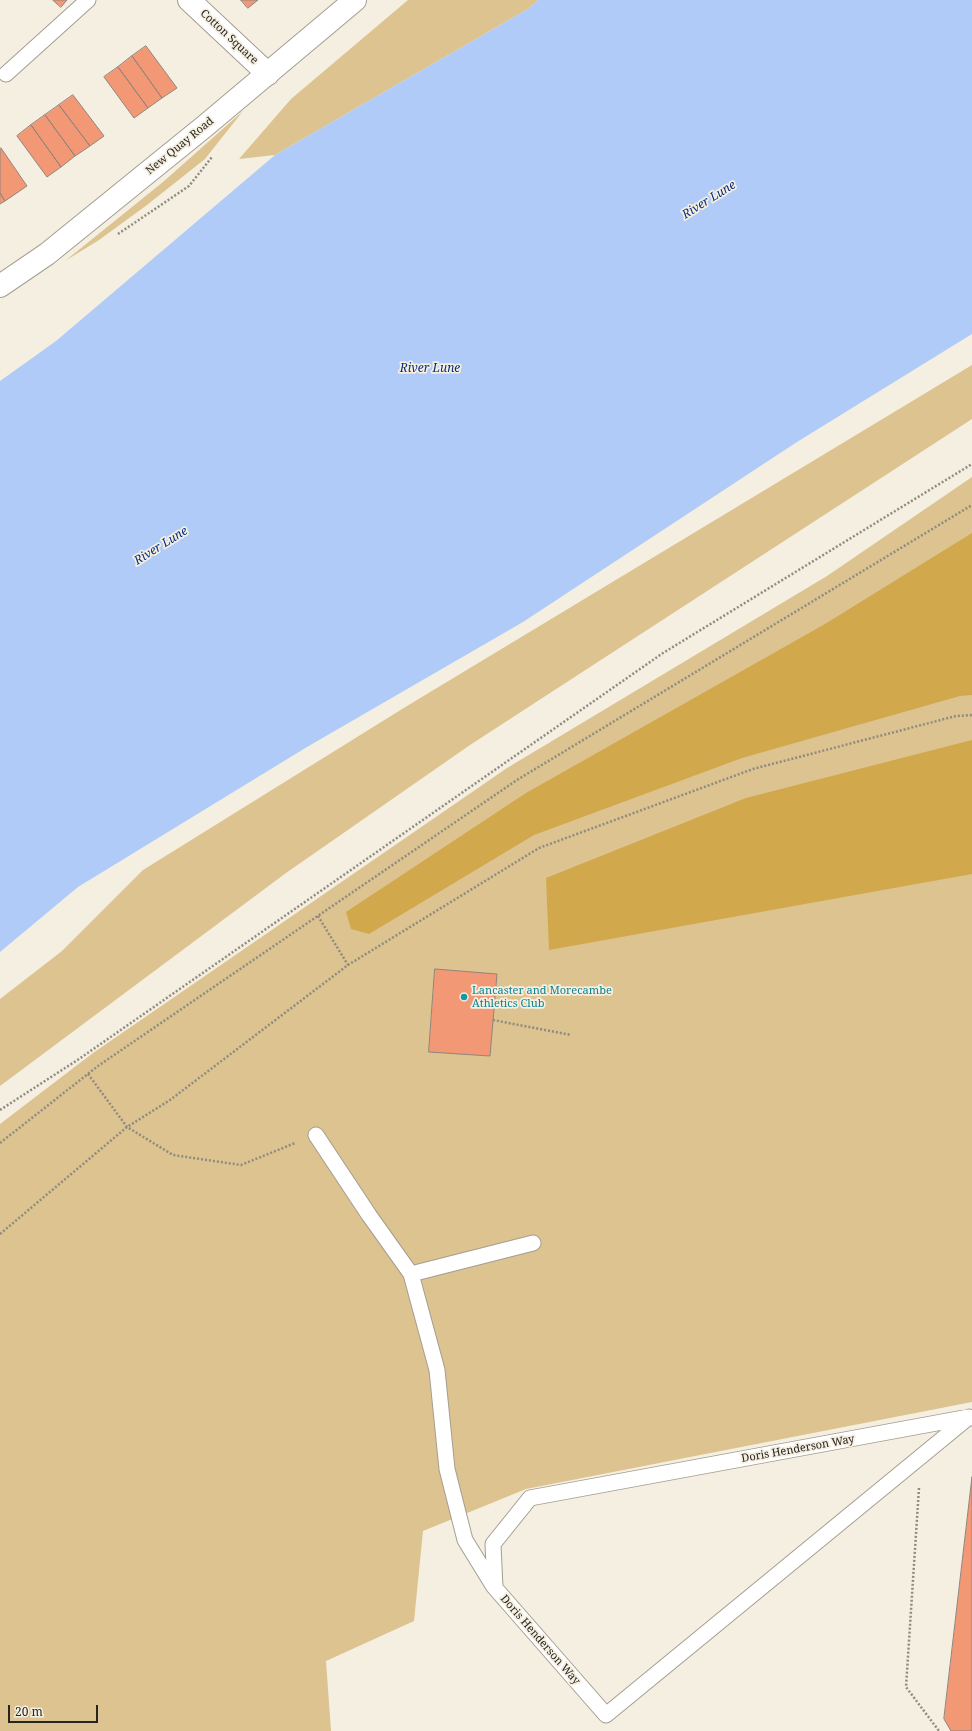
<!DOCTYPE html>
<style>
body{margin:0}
#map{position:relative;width:972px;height:1731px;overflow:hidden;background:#f5efe1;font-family:"Noto Serif",serif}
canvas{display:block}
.scale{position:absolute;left:8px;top:1705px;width:90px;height:18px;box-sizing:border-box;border:2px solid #282520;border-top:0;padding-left:5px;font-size:12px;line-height:14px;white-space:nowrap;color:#282520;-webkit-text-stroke:3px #f5efe1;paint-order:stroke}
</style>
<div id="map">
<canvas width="972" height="1731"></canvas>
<div class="scale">20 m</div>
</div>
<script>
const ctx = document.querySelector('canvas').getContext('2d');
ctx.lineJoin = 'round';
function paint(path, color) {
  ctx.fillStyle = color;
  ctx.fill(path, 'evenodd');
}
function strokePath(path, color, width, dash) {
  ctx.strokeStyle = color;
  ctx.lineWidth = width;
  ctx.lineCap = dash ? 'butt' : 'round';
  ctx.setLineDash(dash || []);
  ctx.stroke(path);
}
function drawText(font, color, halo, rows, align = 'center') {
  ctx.font = font + ' "Noto Serif",serif';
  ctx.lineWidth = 3.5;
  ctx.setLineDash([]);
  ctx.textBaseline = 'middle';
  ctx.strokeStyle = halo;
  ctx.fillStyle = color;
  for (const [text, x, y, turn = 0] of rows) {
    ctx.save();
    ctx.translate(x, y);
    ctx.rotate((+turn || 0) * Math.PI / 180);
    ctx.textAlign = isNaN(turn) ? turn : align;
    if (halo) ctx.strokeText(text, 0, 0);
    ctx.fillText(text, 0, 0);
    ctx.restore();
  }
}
const green = new Path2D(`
 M408 0H538L528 9 275 155 239 159 291 99Z
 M243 111 205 159 147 205 99 240 65 261 163 182Z
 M972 365V419L470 745 286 873 0 1086V999L62 951 143 870 407 706Z
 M972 477V1402L526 1489 423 1531 414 1621 326 1661 331 1731H0V1124L93 1053 507 768 827 576Z`);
const forest = new Path2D(`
 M972 533V695L960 696 742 758 534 835 369 934 351 929 346 912 526 793 825 624Z
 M972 740V874L549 950 546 878 746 798Z`);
const water = new Path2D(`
 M538 0H972V334L797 442 523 622 307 747 78 887 0 952V381L56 341 275 155 528 9Z`);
const building = new Path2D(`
 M53 0H67L61 7Z
 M241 0H258L248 8Z
 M146 46 177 88 162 98 132 56Z
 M132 56 162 98 148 108 118 67Z
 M118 67 148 108 134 118 104 77Z
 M73 95 104 136 90 146 59 105Z
 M59 105 90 146 75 156 45 115Z
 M45 115 75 156 61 167 31 125Z
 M31 125 61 167 47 177 17 136Z
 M1 148 27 186 5 201 0 193V149Z
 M0 193 5 201 0 204Z
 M435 969 497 974 490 1056 429 1052Z
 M972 1477V1731H951L944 1719Z`);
const path = new Path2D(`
 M118 234 189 186 212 157
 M318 916 348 965
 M493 1020 571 1035
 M88 1074 127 1127 173 1155 241 1165 295 1143
 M0 1110 79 1059 663 653 972 464
 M0 1143 98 1066 517 780 972 505
 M0 1234 127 1127 170 1100 348 965 539 848 753 769 956 716 972 715
 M919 1488 906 1687 939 1731`);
const lane = new Path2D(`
 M6 74 88 0
 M316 1135 369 1215 411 1274 437 1370 447 1469 465 1540 494 1587
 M411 1274 533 1243
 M969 1417 606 1715 495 1588 493 1544 530 1498 969 1417 972 1418`);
const street = new Path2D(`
 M189 0 268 74`);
const secondary = new Path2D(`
 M0 286 47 254 205 126 355 0`);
const markers = [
 [464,997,4,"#0f9aa8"]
];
const streetNames = [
 ["Cotton Square",229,37,43],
 ["New Quay Road",180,146,-39],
 ["Doris Henderson Way",798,1449,-10],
 ["Doris Henderson Way",540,1640,49]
];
const cultureNames = [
 ["Lancaster and Morecambe",472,991],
 ["Athletics Club",472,1004]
];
const waterNames = [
 ["River Lune",709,200,-32],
 ["River Lune",430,369],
 ["River Lune",161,546,-32]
];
paint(green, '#dcc390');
paint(forest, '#d1a84c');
paint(water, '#b1cbf9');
paint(building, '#f29875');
strokePath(building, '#92847e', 1);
strokePath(lane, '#a49e91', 17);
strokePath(street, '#a49e91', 24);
strokePath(secondary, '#a49e91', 24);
strokePath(path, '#8f8b81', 2.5, [2, 2]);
strokePath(lane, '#fff', 15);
strokePath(street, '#fff', 22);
strokePath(secondary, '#fff', 22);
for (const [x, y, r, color] of markers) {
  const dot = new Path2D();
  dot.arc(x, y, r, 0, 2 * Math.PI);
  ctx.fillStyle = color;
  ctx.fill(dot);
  strokePath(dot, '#f5efe1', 1.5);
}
drawText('11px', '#282520', '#f5efe1', streetNames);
drawText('11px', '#0d838f', '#f5efe1', cultureNames, 'left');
drawText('italic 12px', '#032c81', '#f5efe1', waterNames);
</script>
